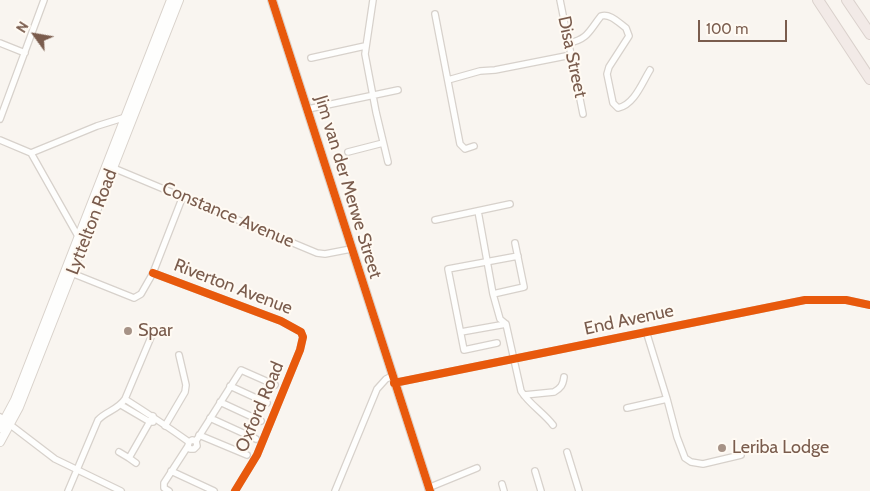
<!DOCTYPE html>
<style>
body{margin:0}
#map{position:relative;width:870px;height:491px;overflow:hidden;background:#f9f5f0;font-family:Cabin,sans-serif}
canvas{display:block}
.north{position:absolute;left:10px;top:10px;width:50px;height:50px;-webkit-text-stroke:4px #fffaf3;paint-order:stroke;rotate:302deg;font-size:14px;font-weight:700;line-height:20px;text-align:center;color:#7a5c4d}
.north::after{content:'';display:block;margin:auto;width:18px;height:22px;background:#7a5c4d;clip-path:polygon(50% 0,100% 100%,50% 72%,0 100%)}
.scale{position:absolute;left:698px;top:20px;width:89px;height:22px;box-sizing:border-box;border:2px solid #7a5c4d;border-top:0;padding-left:6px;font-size:15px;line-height:18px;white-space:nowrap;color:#7a5c4d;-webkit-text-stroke:4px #fffaf3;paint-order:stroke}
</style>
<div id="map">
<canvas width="870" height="491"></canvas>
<div class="north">N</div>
<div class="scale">100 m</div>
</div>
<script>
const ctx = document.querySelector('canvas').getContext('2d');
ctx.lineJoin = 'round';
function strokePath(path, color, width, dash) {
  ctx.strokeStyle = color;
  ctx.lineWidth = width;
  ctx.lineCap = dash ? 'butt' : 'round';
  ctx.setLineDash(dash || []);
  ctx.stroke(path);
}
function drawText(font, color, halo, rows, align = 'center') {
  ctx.font = font + ' Cabin,sans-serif';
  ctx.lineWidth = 4;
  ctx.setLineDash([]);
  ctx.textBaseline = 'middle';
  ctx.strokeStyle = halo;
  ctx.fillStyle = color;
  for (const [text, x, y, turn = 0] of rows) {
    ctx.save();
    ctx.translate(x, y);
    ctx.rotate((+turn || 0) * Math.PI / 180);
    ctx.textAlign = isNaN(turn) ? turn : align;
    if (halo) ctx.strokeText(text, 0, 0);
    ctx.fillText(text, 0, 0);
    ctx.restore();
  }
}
const street = new Path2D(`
 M373 0 365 54 376 112 388 162
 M560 0 583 114
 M435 14 460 144 465 149 474 146
 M0 43 25 53
 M569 43C588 39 589 31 601 16 610 13 619 23 626 28L629 36 609 67 607 74 613 103 618 108C634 105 642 83 650 70
 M311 58 365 46
 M448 80 480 71 495 70 571 55
 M308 109 398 90
 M0 119 44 0
 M0 140 31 153
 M348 152 383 143
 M31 153 79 238
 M31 153 97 126 126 117
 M111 167 317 253 325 254 351 249
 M478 211 493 294 500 319 506 324 521 391C529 404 544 413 553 425
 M435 220 510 204
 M69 272 134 298 141 294 153 273 183 196
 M153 273 281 321 301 332 303 337 300 350 257 455 235 491
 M493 294 524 287 515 243
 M646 331 667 399 677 437 685 458 691 462 703 464 741 455
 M461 332 506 324
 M497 343 464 350 448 269 518 256
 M394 383 805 300H846L870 305
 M230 386 267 403
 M524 395 554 392C561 388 563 385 564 377
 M125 399C147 413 168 427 189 442L188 446 190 449H194L197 446 196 441 192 440 189 442
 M220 402 261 421
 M121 405 150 422H153
 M627 408 667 399
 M0 417 55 459 121 491
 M210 418 256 439
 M165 426 185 392 186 385 179 355
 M199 435 247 455
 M196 441 241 370 275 385
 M119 452 129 458 153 416
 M567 452 579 491
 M129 458 136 463
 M171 471 214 491
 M535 471 541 491
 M502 484 504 491
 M428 488 477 468
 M68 491 98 420C106 411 118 410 125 399L154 330
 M169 491 164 488V483L188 446
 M335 491 377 389 386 379 392 376`);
const secondary = new Path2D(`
 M272 0 430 491
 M0 428 15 400 171 0
 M0 442 19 407 179 0`);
const highway = new Path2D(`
 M818 0 870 79
 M847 0 870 34`);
const cycleway = new Path2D(`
 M272 0 430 491
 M153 273 281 321 301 332 303 337 300 350 257 455 235 491
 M394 383 805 300H846L870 305`);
const markers = [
 [128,331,5,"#a69286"],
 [722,448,5,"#a69286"]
];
const streetNames = [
 ["Disa Street",572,57,78],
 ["Jim van der Merwe Street",348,187,73],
 ["Constance Avenue",228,215,23],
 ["Lyttelton Road",92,222,-69],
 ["Riverton Avenue",233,287,21],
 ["End Avenue",629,320,-12],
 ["Oxford Road",260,407,-67]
];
const poiNames = [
 ["Spar",138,331],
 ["Leriba Lodge",732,448]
];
strokePath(street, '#d7d1cb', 8);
strokePath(secondary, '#d9d2cb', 10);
strokePath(highway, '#dad1cc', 12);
strokePath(street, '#fefefd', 5.5);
strokePath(secondary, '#fefefd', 8);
strokePath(highway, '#f2eae7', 10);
strokePath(cycleway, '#e8590c', 8);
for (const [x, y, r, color] of markers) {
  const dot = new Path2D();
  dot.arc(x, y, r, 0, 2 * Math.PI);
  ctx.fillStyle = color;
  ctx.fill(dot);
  strokePath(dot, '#fffaf3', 2);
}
drawText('18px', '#7a5c4d', '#fffaf3', streetNames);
drawText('18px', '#7a5c4d', '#fffaf3', poiNames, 'left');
</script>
